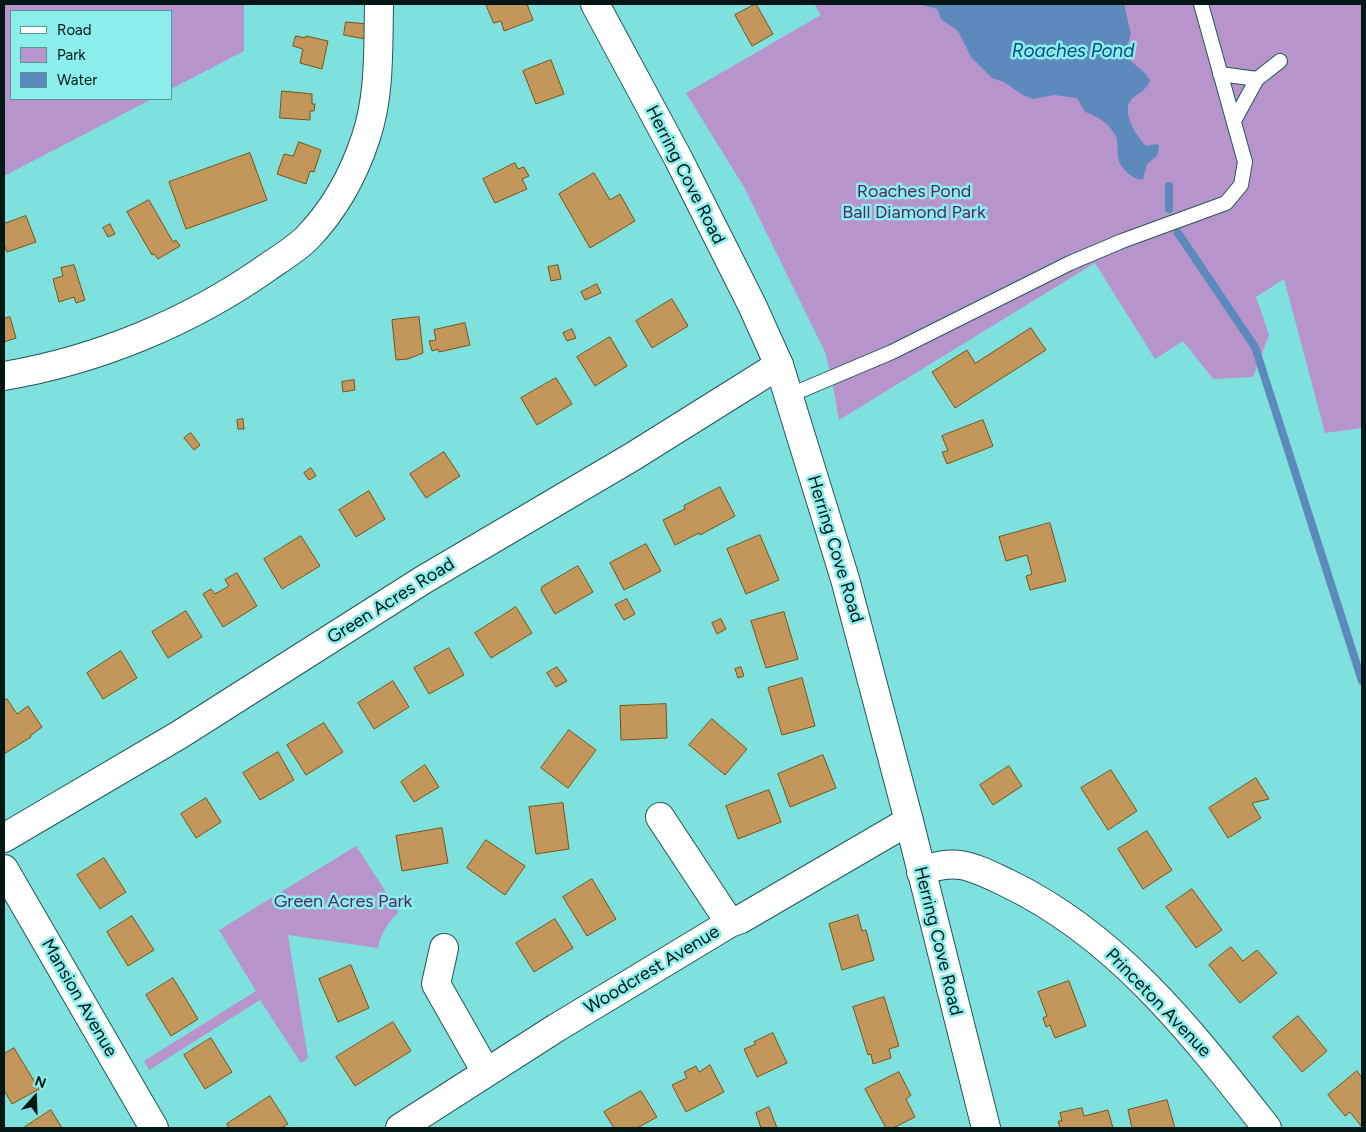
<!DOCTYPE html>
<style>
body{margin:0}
#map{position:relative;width:1366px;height:1132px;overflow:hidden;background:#7ee1dd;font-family:Figtree,sans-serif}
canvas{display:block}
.frame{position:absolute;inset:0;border:5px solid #031717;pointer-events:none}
.legend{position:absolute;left:10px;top:10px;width:162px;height:90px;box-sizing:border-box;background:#8beeeb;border:1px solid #559896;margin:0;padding:6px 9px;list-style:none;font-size:15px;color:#031717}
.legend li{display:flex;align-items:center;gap:10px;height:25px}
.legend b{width:25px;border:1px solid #559896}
.north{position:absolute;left:10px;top:1072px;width:50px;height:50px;-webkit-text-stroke:4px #8beeeb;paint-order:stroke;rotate:20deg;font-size:14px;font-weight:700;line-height:20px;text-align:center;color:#031717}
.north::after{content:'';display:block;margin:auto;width:18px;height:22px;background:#031717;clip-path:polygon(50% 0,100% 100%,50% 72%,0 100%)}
</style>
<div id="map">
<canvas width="1366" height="1132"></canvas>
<div class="frame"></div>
<ul class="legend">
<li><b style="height:6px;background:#fff"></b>Road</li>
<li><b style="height:14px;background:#b794cc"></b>Park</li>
<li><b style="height:14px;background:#5d8abc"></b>Water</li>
</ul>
<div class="north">N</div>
</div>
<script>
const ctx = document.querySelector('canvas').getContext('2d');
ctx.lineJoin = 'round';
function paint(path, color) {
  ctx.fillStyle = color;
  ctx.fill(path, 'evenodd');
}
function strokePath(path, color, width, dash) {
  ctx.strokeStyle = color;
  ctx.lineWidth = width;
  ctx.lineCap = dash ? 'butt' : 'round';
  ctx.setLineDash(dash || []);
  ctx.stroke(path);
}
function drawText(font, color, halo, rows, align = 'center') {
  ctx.font = font + ' Figtree,sans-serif';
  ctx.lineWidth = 5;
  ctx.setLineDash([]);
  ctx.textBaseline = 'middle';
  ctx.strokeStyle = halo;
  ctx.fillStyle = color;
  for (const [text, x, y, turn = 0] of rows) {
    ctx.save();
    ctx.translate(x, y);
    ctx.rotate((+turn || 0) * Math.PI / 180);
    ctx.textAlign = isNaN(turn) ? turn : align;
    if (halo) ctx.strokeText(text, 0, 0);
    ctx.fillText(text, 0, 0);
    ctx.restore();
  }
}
const green = new Path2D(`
 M4 4H244V51L171 89V11H11V99H152L4 176Z
 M814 4H1362V428L1325 433 1284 279 1256 297 1269 335 1253 377 1213 379 1183 341 1155 359 1095 263 839 420 832 380 825 352 744 187 686 93 821 15Z
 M356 846 399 912C388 923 381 932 378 948L288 935 308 1058 301 1063 260 1000 149 1070 144 1061 256 991 219 930Z`);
const water = new Path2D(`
 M918 4H1124L1131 34 1125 52V56L1146 74 1150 80C1147 91 1138 92 1131 100 1121 112 1137 137 1146 146L1158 144 1159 147 1157 156 1147 164 1143 179C1133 181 1122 169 1119 161 1116 152 1120 143 1114 133 1107 122 1097 116 1085 112L1077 98 1054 95 1033 99 1023 95 1004 82 992 78 971 57 958 31 941 19 937 9Z`);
const stream = new Path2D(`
 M1169 186V209
 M1178 233 1255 347 1362 681`);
const building = new Path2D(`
 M486 4H527L533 20 504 31 501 21 494 23Z
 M756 4 773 34 752 46 735 15Z
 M346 22 367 24 365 39 344 35Z
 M296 36 305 38 306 36 328 41 322 69 300 63 303 49 293 46Z
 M551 60 564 94 536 104 523 71Z
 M282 91 312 94V104H315L314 111H310V120L280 118Z
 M299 142 321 150 314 172 310 171 306 184 277 174 284 154 293 156Z
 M250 153 267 200 186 229 169 182Z
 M515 163 518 169 524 167 529 176 522 179 527 189 495 203 483 179Z
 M594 173 610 200 620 194 635 221 590 248 559 194Z
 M149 200 173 242 176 240 180 246 158 259 154 254 152 255 127 212Z
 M26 216 36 242 7 252 4 244V224Z
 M110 224 115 234 108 237 103 228Z
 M74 265 85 300 76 303 74 297 59 302 53 279 63 276 61 268Z
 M558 265 561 279 551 281 548 267Z
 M597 284 601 293 585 300 581 292Z
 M672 299 688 326 652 348 636 321Z
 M10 317 16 338 4 342V319Z
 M419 317 423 353 408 359 396 360 392 320Z
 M465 323 470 345 439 352 438 349 432 351 429 341 436 340 434 330Z
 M1031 328 1046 350 955 408 932 372 967 350 975 363Z
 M572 329 576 338 567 341 563 333Z
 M610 337 627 366 595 386 577 357Z
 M556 378 572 404 537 425 521 398Z
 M354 380 355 390 343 392 342 382Z
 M243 419 244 429H238L237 420Z
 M983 420 993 446 947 464 942 452 948 451 942 436Z
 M191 433 200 445 194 450 184 438Z
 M444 452 460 476 426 498 410 474Z
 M311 468 316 476 309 480 304 473Z
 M720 487 735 516 700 535 699 533 675 545 663 520 685 509 684 506Z
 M369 491 385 519 356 537 339 510Z
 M1050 523 1066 581 1030 590 1026 576 1032 574 1027 555 1006 561 999 537Z
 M760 535 779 580 746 594 727 549Z
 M301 536 320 566 282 589 264 559Z
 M646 544 661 571 624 590 610 563Z
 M578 566 593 592 555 614 541 590 542 587Z
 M237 573 257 606 223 627 203 594 211 589 215 594 229 586 225 580Z
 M627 599 635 614 624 620 615 605Z
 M516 607 532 633 491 658 475 633Z
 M186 611 202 637 168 658 152 632Z
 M784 612 798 659 766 668 751 621Z
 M721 619 726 629 717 634 712 623Z
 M449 648 464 675 429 694 414 668Z
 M121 651 137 678 103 699 87 673Z
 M557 667 567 681 556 687 547 673Z
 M741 667 744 676 738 678 735 669Z
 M802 678 815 726 782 735 768 688Z
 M393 681 409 707 374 729 358 703Z
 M7 699 17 714 28 706 42 727 30 736 31 737 4 754V701Z
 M666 704 667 738 621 740 620 706Z
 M712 719 747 749 725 775 689 745Z
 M324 723 343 752 306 775 287 745Z
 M569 730 596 750 568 788 541 768Z
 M278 752 294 780 260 800 243 773Z
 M823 755 836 788 790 807 778 774Z
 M425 765 439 787 414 802 401 782Z
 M1009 766 1022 786 993 805 980 785Z
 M1111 770 1137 811 1108 830 1081 788Z
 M1256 778 1269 799 1252 803 1261 818 1228 838 1209 808Z
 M769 790 781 822 738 839 726 806Z
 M206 798 221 822 196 838 181 814Z
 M563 803 569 849 536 854 529 807Z
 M442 828 448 863 402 871 396 836Z
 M1147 831 1172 870 1143 889 1118 849Z
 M486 840 525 866 505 895 467 868Z
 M104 858 126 892 100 909 77 875Z
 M592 879 616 919 587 936 563 897Z
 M1192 889 1222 930 1196 948 1166 907Z
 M858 915 862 931 866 930 874 960 842 970 829 924Z
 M132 916 154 950 128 966 107 932Z
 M555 919 573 948 534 972 516 943Z
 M1231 947 1243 961 1257 950 1277 973 1240 1003 1209 965Z
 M351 965 369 1008 338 1022 319 979Z
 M173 978 198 1019 171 1036 146 995Z
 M1069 981 1086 1026 1055 1038 1050 1025 1046 1027 1043 1018 1047 1016 1038 992Z
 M884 997 899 1046 889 1049 891 1058 873 1064 871 1054 868 1055 853 1007Z
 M1298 1016 1327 1051 1302 1072 1273 1037Z
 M393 1022 411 1051 355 1086 336 1057Z
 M773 1033 787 1063 757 1077 744 1049 756 1044 754 1042Z
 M211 1038 232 1072 205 1089 184 1055Z
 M14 1048 39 1089 12 1104 4 1090V1054Z
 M710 1065 724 1092 686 1112 672 1085 687 1078 684 1072 696 1066 699 1072Z
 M1357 1071 1362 1078V1127L1350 1112 1345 1116 1328 1095Z
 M899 1072 911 1095 906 1099 915 1117 893 1128H886L865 1089Z
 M641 1091 657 1117 637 1128H614L604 1112Z
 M270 1096 288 1124 281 1128H229L227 1124Z
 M1167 1100 1175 1128H1132L1128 1110Z
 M769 1107 777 1128H761L756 1113Z
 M1082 1108 1084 1116 1108 1110 1113 1128H1060L1058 1121H1062L1060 1113Z
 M51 1110 62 1128H26L25 1127Z`);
const lane = new Path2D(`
 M1220 74 1257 79
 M1234 121 1257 79 1280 61
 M788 396 892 352 1070 263 1122 241 1226 203 1241 185 1245 162 1201 4`);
const street = new Path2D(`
 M4 376C98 360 190 322 268 267 281 258 296 249 307 238 334 210 354 174 366 137 380 95 378 50 379 6
 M660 817 730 923
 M4 838 179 735 423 580 632 457 779 365
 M4 869 154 1128
 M921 872C955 856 975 868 1007 883 1118 936 1193 1034 1267 1128
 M444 948 436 984 486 1072
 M400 1128 556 1028 730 923 741 919 909 821`);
const secondary = new Path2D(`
 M595 4 678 158 752 305 779 365 845 579 909 821 986 1128`);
const streetNames = [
 ["Herring Cove Road",685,175,63],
 ["Herring Cove Road",835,549,73],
 ["Green Acres Road",391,601,-32],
 ["Herring Cove Road",938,941,76],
 ["Woodcrest Avenue",652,970,-31],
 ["Mansion Avenue",79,998,60],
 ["Princeton Avenue",1158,1003,46]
];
const parkNames = [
 ["Roaches Pond",914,192],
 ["Ball Diamond Park",914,213],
 ["Green Acres Park",343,902]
];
const waterNames = [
 ["Roaches Pond",1073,51]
];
paint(green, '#b794cc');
paint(water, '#5d8abc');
strokePath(stream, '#5d8abc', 8);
paint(building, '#c3965b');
strokePath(building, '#7c5211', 1);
strokePath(lane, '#225756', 16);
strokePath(street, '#225756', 30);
strokePath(secondary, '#225756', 30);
strokePath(lane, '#fff', 14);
strokePath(street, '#fff', 28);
strokePath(secondary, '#fff', 28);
drawText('18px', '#031717', '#8beeeb', streetNames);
drawText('18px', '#54266c', '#8beeeb', parkNames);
drawText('italic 19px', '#054b89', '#8beeeb', waterNames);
</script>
